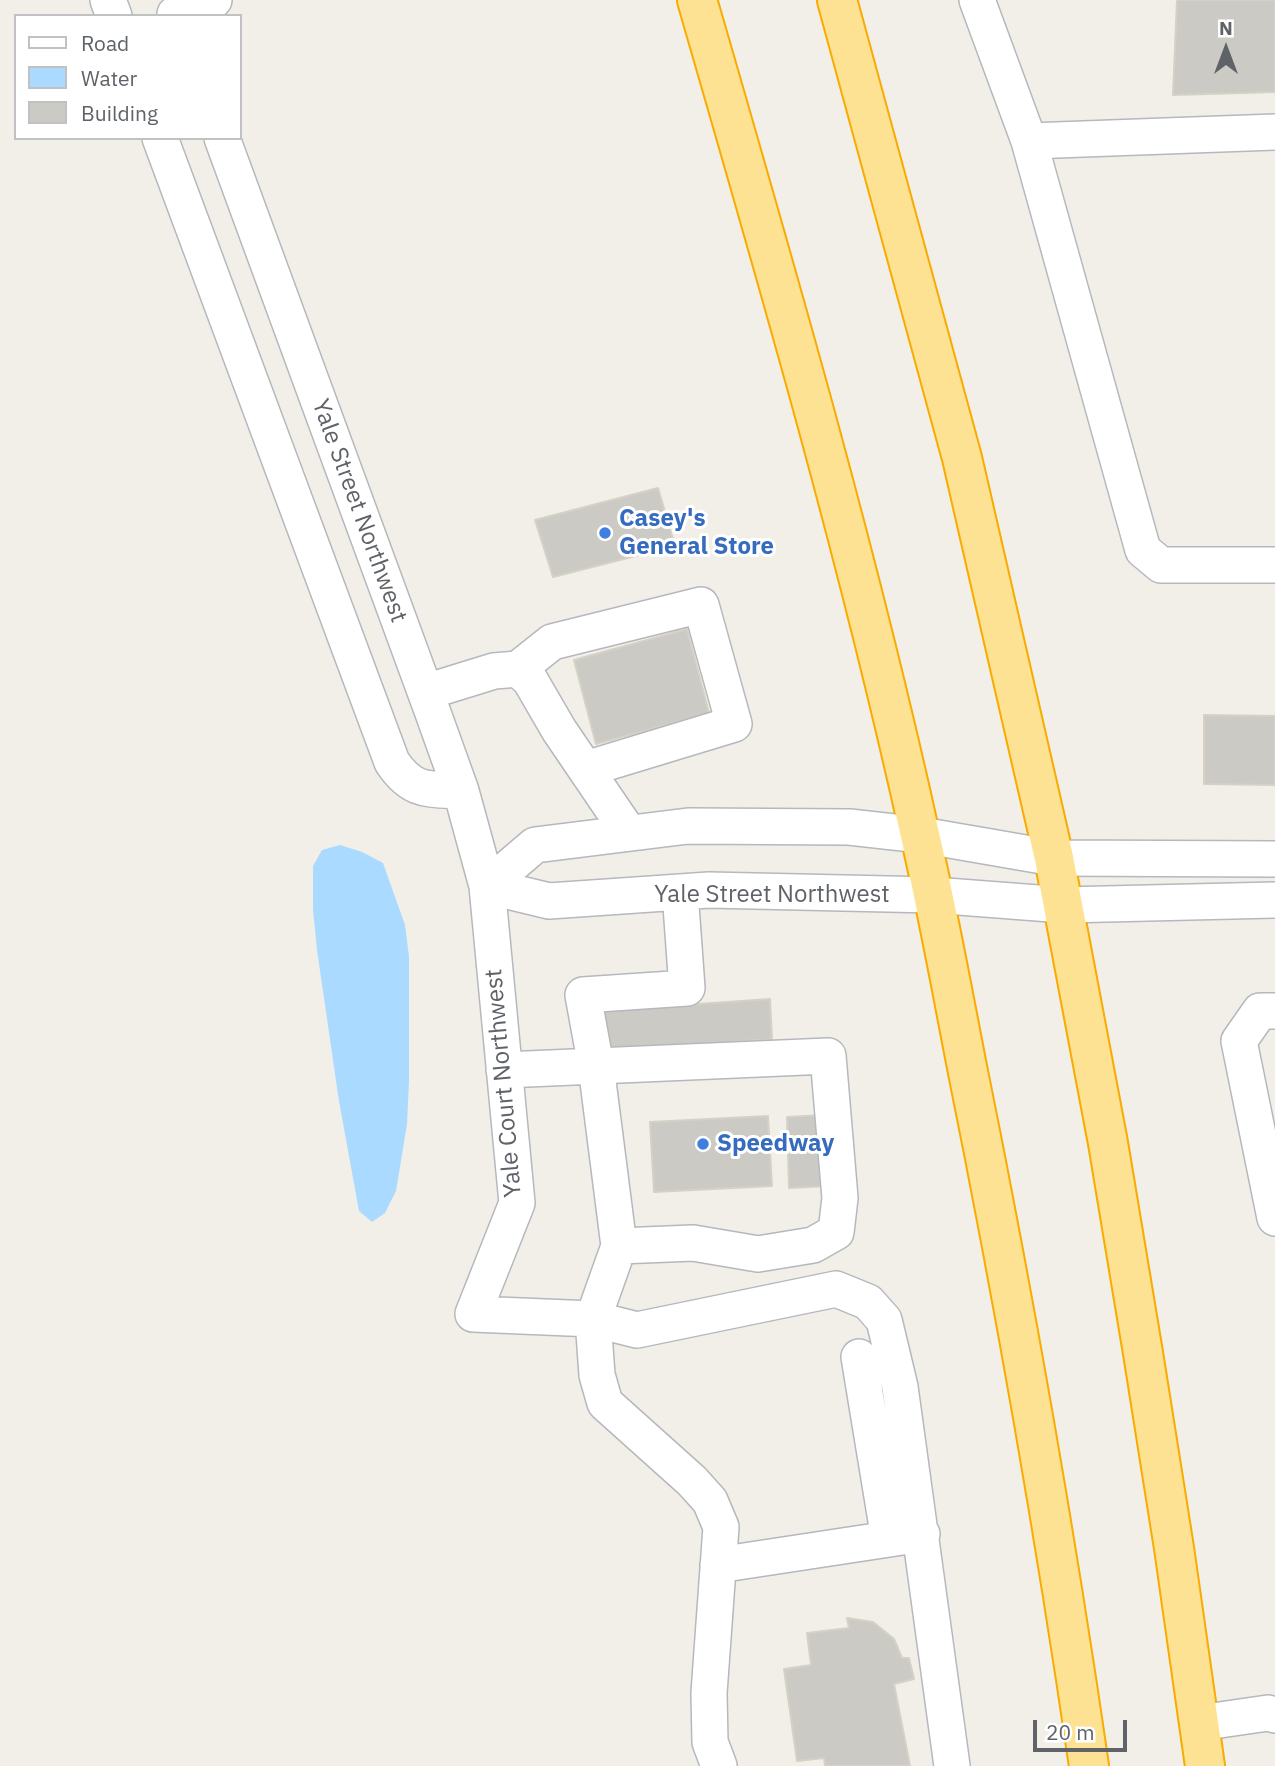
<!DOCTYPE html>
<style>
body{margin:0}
#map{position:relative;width:1275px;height:1766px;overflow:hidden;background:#f1efe8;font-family:"IBM Plex Sans",sans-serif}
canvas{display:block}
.legend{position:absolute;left:14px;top:14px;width:228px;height:126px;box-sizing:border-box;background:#fff;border:2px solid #bfc1c3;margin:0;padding:9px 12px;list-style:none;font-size:21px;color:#5f6368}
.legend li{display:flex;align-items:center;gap:14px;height:35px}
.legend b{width:35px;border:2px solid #bfc1c3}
.north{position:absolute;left:1191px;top:14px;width:70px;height:70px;-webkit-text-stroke:5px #fff;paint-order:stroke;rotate:0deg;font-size:19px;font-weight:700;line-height:28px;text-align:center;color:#5f6368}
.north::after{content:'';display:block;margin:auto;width:24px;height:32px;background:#5f6368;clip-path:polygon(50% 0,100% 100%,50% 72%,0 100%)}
.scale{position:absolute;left:1033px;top:1720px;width:94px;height:32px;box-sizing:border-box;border:4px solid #5f6368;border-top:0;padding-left:9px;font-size:21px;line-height:24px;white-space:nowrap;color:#5f6368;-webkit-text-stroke:5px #fff;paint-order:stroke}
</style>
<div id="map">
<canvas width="1275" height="1766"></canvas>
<ul class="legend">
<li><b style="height:9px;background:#fff"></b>Road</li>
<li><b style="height:19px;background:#aadaff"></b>Water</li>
<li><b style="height:19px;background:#cccac5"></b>Building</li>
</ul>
<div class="north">N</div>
<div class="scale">20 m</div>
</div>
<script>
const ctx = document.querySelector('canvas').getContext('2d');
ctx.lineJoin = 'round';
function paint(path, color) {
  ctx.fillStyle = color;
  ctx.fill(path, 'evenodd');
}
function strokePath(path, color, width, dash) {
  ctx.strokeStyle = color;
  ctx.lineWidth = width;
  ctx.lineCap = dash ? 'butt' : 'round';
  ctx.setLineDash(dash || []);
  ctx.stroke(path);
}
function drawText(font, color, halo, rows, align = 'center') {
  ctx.font = font + ' "IBM Plex Sans",sans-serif';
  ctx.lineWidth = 6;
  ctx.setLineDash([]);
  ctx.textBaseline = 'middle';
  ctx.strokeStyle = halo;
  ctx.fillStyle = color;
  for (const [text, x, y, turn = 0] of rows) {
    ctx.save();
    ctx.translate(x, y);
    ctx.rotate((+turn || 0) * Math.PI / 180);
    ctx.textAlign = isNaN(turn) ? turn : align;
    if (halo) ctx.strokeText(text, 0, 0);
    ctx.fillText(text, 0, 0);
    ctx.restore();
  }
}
const water = new Path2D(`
 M340 845 362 852 383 863 405 925 409 957V1082L407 1124 396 1191 385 1213 372 1222 359 1211 339 1101 317 950 313 909V866L322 850Z`);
const building = new Path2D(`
 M1177 0H1275V92L1173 95Z
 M658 488 675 546 553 577 535 520Z
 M687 629 709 713 596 744 574 660Z
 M1204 715 1275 716V785L1204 784Z
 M770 999 772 1039 601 1051 598 1011Z
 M824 1115 827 1186 789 1188 787 1117Z
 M768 1116 772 1186 654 1192 650 1122Z
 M847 1618 873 1622 894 1639 902 1658H909L914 1679 894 1684 910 1766H825L824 1758 797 1761 784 1669 811 1665 807 1633 849 1628Z`);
const minor = new Path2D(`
 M108 0 114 16
 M977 0 1029 141 1143 550 1161 565H1275
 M175 14 214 0
 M160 138 392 762C412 792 427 789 461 791
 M222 138 433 713 461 791 487 886 517 1203 473 1314 593 1319 637 1330 836 1289 868 1302 884 1320 900 1387 952 1766
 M1029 141 1275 132
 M518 669 552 642 701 605 734 724 586 769
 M426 692 494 671 518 669 530 680 559 730 629 833
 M487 886 535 845 688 826 849 827 921 835 1054 858 1275 859
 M487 886 549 901 709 890 933 895 1064 905 1275 900
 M1275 1011H1260L1239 1041 1275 1218
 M504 1070 828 1056 840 1198 836 1232 813 1245 758 1254 693 1243 619 1246 593 1319 597 1375 605 1403 692 1481 710 1501 721 1527 709 1693 710 1742 719 1766
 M619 1246 596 1066 583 995 687 988 680 892
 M859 1357 889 1539
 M718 1565 922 1534
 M1199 1723 1268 1713 1275 1715`);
const highway = new Path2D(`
 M697 0C777 276 858 554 920 835 938 912 952 990 967 1067 1014 1299 1055 1532 1089 1766
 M837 0 962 458 1054 858 1108 1143 1143 1353 1174 1548 1205 1766`);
const markers = [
 [605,533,7,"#3f7fe0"],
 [703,1144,7,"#3f7fe0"]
];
const streetNames = [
 ["Yale Street Northwest",359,511,70],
 ["Yale Street Northwest",772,895],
 ["Yale Court Northwest",504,1083,-95]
];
const shopNames = [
 ["Casey's",619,519],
 ["General Store",619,547],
 ["Speedway",717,1144]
];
paint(water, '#aadaff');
paint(building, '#cccac5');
strokePath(building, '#d6d1c6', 2);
strokePath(minor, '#b5b8bc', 38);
strokePath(highway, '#f9ab00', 42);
strokePath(minor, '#fff', 35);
strokePath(highway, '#fde293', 38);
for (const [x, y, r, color] of markers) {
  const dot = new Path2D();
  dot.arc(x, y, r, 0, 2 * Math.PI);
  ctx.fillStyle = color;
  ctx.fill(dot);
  strokePath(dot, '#fff', 2.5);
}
drawText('24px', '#5f6368', '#fff', streetNames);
drawText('bold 24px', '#366cbe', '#fff', shopNames, 'left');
</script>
